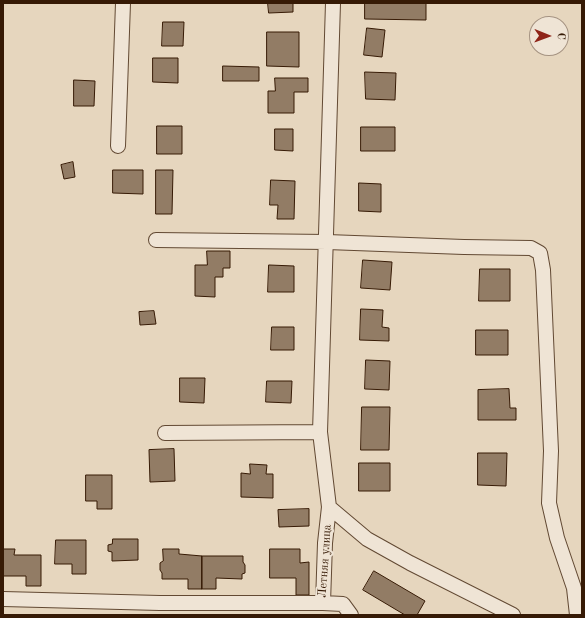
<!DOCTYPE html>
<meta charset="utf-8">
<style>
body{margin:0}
#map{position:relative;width:585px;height:618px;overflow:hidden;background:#e6d6be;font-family:"Old Standard TT",serif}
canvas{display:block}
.frame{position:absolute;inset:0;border:4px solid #361a05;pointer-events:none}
.north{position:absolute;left:529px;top:16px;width:40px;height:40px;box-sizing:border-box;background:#efe4d5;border:1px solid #a59382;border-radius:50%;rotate:91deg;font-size:11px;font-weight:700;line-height:16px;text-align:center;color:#361a05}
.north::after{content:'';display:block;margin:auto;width:14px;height:18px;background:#8f2418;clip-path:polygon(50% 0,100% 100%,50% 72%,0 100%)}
</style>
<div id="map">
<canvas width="585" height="618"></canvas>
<div class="frame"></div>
<div class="north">С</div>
</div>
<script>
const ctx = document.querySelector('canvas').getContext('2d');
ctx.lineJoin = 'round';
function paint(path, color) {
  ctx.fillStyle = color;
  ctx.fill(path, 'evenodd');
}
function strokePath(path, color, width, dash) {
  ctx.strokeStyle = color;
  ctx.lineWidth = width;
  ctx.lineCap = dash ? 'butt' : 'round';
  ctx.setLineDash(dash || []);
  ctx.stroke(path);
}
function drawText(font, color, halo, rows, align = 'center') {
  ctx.font = font + ' "Old Standard TT",serif';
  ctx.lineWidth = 4;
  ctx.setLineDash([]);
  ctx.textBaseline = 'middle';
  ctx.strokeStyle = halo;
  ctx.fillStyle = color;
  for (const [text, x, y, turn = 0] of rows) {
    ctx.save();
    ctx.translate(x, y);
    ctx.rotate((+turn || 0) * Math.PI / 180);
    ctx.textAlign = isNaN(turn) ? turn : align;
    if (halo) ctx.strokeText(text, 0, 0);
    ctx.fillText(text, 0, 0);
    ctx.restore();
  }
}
const building = new Path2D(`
 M268 3H293V12L269 13Z
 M365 3H426V20L365 19Z
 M163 22H184L183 46H162Z
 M367 28 385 30 382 57 364 55Z
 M267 32H299V67L267 66Z
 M153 58H178V83L153 82Z
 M223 66 259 67V81H223Z
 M365 72 396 73 395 100 366 99Z
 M275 78H308V92H294V113H268V91H275Z
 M74 80 95 81 94 106H74Z
 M157 126H182V154H157Z
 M361 127H395V151H361Z
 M275 129H293V151L275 150Z
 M73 162 75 177 64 179 61 165Z
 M113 170H143V194L113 193Z
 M156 170H173L172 214H156Z
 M271 180 295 181 294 219H277L278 205H270Z
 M359 183 381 184V212L359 211Z
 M207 251H230V268H223V277H215V297L195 296V265H207Z
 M363 260 392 262 390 290 361 288Z
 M269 265 294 266V292H268Z
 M480 269H510V301H479Z
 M361 309 383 310 382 327 389 328V341L360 340Z
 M154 311 156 324 140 325 139 312Z
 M272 327H294V350H271Z
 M476 330H508V355H476Z
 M366 360 390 361 389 390 365 389Z
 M180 378H205L204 403 180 402Z
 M267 381H292L291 403 266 402Z
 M509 389 510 408H516V420H478V390Z
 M362 407H390L389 450H361Z
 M174 449 175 481 150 482 149 450Z
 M478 453H507L506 486 478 485Z
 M359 463H390V491H359Z
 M250 464 267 465 266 474H273V498L241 497V473L250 474Z
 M86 475H112V509H97V501H86Z
 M309 509V526L279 527 278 510Z
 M113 539H138V560L112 561V552L108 551V545L112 544Z
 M56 540H86V574H72V564H55Z
 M3 549H15L14 555H41V586H26V576H3Z
 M163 549H179V554L202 556V589H188V579H162V573L160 570V563L163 561Z
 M270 549H300V563L309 562V595H296V578H270Z
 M202 556H243V562L245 565V573L242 574V579L216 578V589H202Z
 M374 571 425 601 417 615H405L363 590Z`);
const minor = new Path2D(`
 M333 3 320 432 329 507 367 539 410 563 513 615
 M118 146 123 3
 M156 240 327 242 464 247 531 248 540 253 543 270 551 451 549 503 557 538 574 588 577 615
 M165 433 320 432
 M329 507 325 543 323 603 343 604 351 615
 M3 599 160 603H323`);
const streetNames = [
 ["Летняя улица",325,561,-86]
];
paint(building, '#927c65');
strokePath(building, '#361a05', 1);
strokePath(minor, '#624933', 16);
strokePath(minor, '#efe4d5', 14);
drawText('12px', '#361a05', '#efe4d5', streetNames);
</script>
